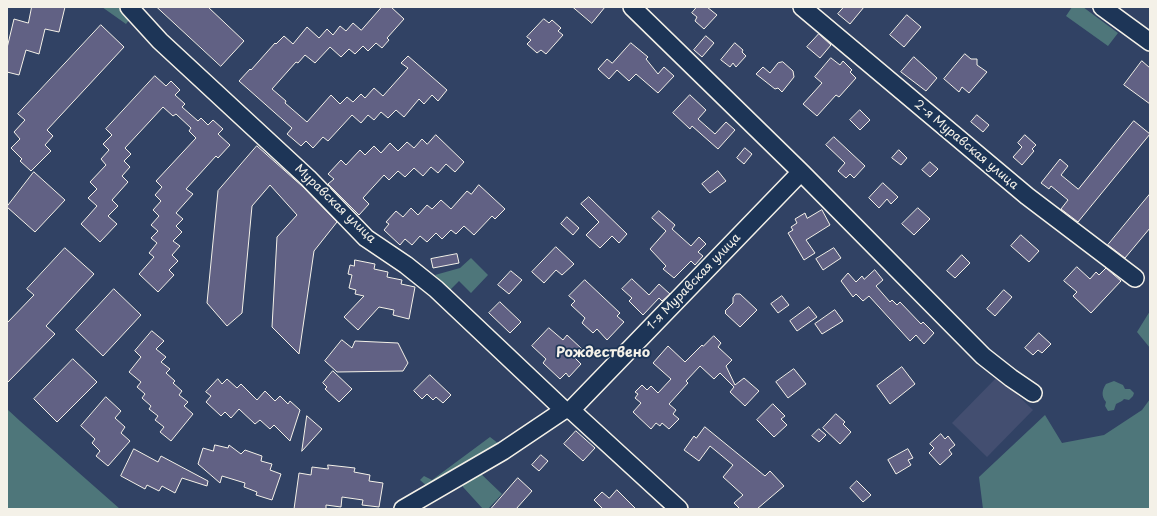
<!DOCTYPE html>
<meta charset="utf-8">
<style>
body{margin:0}
#map{position:relative;width:1157px;height:516px;overflow:hidden;background:#314264;font-family:"Playpen Sans",sans-serif}
canvas{display:block}
.frame{position:absolute;inset:0;border:8px solid #f4f1e8;pointer-events:none}
</style>
<div id="map">
<canvas width="1157" height="516"></canvas>
<div class="frame"></div>
</div>
<script>
const ctx = document.querySelector('canvas').getContext('2d');
ctx.lineJoin = 'round';
function paint(path, color) {
  ctx.fillStyle = color;
  ctx.fill(path, 'evenodd');
}
function strokePath(path, color, width, dash) {
  ctx.strokeStyle = color;
  ctx.lineWidth = width;
  ctx.lineCap = dash ? 'butt' : 'round';
  ctx.setLineDash(dash || []);
  ctx.stroke(path);
}
function drawText(font, color, halo, rows, align = 'center') {
  ctx.font = font + ' "Playpen Sans",sans-serif';
  ctx.lineWidth = 3.5;
  ctx.setLineDash([]);
  ctx.textBaseline = 'middle';
  ctx.strokeStyle = halo;
  ctx.fillStyle = color;
  for (const [text, x, y, turn = 0] of rows) {
    ctx.save();
    ctx.translate(x, y);
    ctx.rotate((+turn || 0) * Math.PI / 180);
    ctx.textAlign = isNaN(turn) ? turn : align;
    if (halo) ctx.strokeText(text, 0, 0);
    ctx.fillText(text, 0, 0);
    ctx.restore();
  }
}
const built = new Path2D(`
 M998 376 1033 410 987 457 952 423Z`);
const green = new Path2D(`
 M102 7H119L130 19 126 24Z
 M1072 7H1083L1118 33 1108 46 1066 16Z
 M471 258 488 275 471 293 459 281 450 290 435 275 460 268Z
 M1150 311V348L1137 332Z
 M1114 381 1123 385 1125 389H1130L1134 393 1133 396 1129 400 1124 399 1122 401 1116 404 1114 410 1108 411 1105 406 1106 402C1101 396 1102 390 1106 384Z
 M1150 399V509H983L979 477 1045 415 1062 443 1104 435 1142 410Z
 M7 409 20 421 120 509H7Z
 M490 437 499 444 429 488 420 480 424 476 432 480Z
 M479 472 502 494 488 509H483L463 487 462 480Z`);
const building = new Path2D(`
 M32 7H65L59 32 45 29 39 54 26 50 19 75 7 72V48L14 19 28 23Z
 M157 7H208L244 41 221 66Z
 M382 7H391L404 19 387 38 389 40 382 48 376 43 368 51 363 46 355 54 349 49 341 57 330 47 315 63 305 55 298 63 296 62 272 89 286 101 285 103 307 122 331 95 340 104 347 97 353 102 361 94 365 98 374 88 383 96 408 68 401 63 408 56 447 90 438 101 432 95 424 104 419 99 404 117 396 110 388 118 381 112 374 120 368 115 361 123 352 115 328 141 323 137 313 148 306 141 301 146 287 134 292 128 239 81 250 69 251 70 275 43 276 44 284 36 293 44 307 27 319 38 327 29 333 35 340 26 346 31 353 23 361 30Z
 M573 7H605L592 23Z
 M697 7H707L717 15 704 29 695 21 697 17 692 13Z
 M844 7H864L850 24 838 14Z
 M907 15 921 27 904 47 890 35Z
 M544 19 549 23 552 20 561 28 558 31 563 35 546 54 541 50 537 53 527 44 531 40 527 37Z
 M101 25 124 47 47 130 53 136 45 145 51 151 31 171 20 161 22 159 11 148 20 139 14 132 25 120 18 114Z
 M819 34 831 45 820 58 807 47Z
 M706 36 714 43 702 57 694 50Z
 M631 43 648 57 646 59 658 74 664 67 674 76 658 93 636 74 629 81 617 70 609 79 598 69 607 59 612 63Z
 M735 43 743 50 742 52 746 56 736 67 733 63 730 67 721 60Z
 M965 54 971 59H977V65L987 72 969 93 962 87 959 92 944 79Z
 M914 57 937 78 926 91 901 72Z
 M831 58 840 65 843 61 852 70 850 72 856 78 839 97 836 95 817 116 803 104 822 83 815 77Z
 M1142 61 1150 68V104L1124 85Z
 M783 62 793 71 794 77 782 92 778 88 775 89 756 74 763 67 770 73 778 63Z
 M155 76 166 86 171 81 180 90 175 95 185 104 182 107 198 121 201 118 208 125 213 120 223 129 218 134 230 145 218 158 216 156 186 189 193 194 176 213 183 219 176 226 182 232 173 241 180 246 172 255 178 261 169 270 174 275 158 292 139 274 154 257 149 253 157 243 151 238 158 231 151 225 159 216 153 210 161 201 155 195 162 187 156 181 196 138 189 131 191 128 176 114 173 116 163 107 125 148 131 154 124 161 130 167 122 176 128 182 112 200 118 206 108 216 117 224 100 242 81 224 97 206 88 198 97 189 90 182 106 165 101 159 109 150 103 144 112 135 106 129Z
 M690 95 706 110 698 119 715 134 726 122 735 130 718 149 692 126 690 129 673 113Z
 M860 110 870 120 860 130 850 120Z
 M977 115 989 125 983 132 971 122Z
 M1134 121 1150 134 1078 222 1061 209 1068 200 1051 186 1049 189 1041 183 1060 159 1068 166 1061 175 1078 189Z
 M436 135 464 162 455 172 446 164 438 173 431 167 423 176 414 168 405 177 398 171 389 180 384 175 363 198 369 204 359 215 328 184 334 179 328 174 341 160 346 165 360 150 365 155 374 146 381 153 390 143 398 151 407 142 414 148 422 139 427 144Z
 M1025 135 1036 145 1032 149 1034 151 1022 165 1013 157 1022 147 1018 143Z
 M834 137 865 166 854 178 850 174 846 178 838 171 845 163 826 145Z
 M257 146 303 187 337 222 314 251 299 354 272 327 277 237 297 215 270 185 252 206 242 313 227 326 207 303 218 191Z
 M745 148 752 154 744 164 737 158Z
 M899 150 907 158 901 165 892 158Z
 M930 162 938 169 930 177 922 170Z
 M718 171 726 181 710 193 702 184Z
 M34 172 65 200 35 232 7 207Z
 M883 183 898 197 891 204 887 199 879 208 869 198Z
 M479 185 505 209 495 219 492 216 474 235 464 226 456 234 451 230 442 239 436 233 427 242 420 236 412 245 405 239 400 245 384 230 389 224 386 222 396 211 403 217 411 208 418 215 427 205 432 209 441 200 451 209 467 191 471 194Z
 M1150 194V228L1125 258 1108 245Z
 M589 197 627 234 619 243 612 236 600 248 586 235 599 222 581 204Z
 M918 208 930 219 914 235 902 224Z
 M822 210 830 225 806 240 815 253 804 260 788 233 793 230 791 227 797 223 795 219 805 213 807 218Z
 M659 211 675 225 672 229 691 246 699 237 706 244 698 252 703 256 695 265 691 261 674 278 663 269 666 266 650 249 666 231 652 218Z
 M567 217 579 228 573 235 561 224Z
 M1021 235 1039 251 1029 262 1011 246Z
 M556 247 574 264 562 275 556 270 544 283 532 272Z
 M65 248 94 274 46 326 55 334 7 383V323L34 295 27 289Z
 M834 248 841 258 823 270 816 259Z
 M457 254 459 263 433 268 431 259Z
 M962 255 970 263 955 278 947 271Z
 M355 260 375 264 374 269 388 272 387 277 402 280 401 284 415 287 409 319 393 315 394 310 379 307 358 330 344 317 364 296 355 294 356 290 349 288 352 275 348 274 350 265 354 266Z
 M1077 267 1090 279 1096 272 1099 275 1106 268 1121 281 1091 313 1073 296 1077 292 1064 281Z
 M875 270 883 280 876 286 890 302 892 300 897 305 900 302 921 324 923 322 934 333 924 344 916 335 910 341 869 296 863 301 856 294 853 297 841 281 848 273 856 282 862 276 864 279Z
 M511 271 522 280 509 294 498 285Z
 M632 279 649 295 659 284 670 294 662 301 659 298 643 315 629 301 632 298 622 289Z
 M585 280 620 313 617 316 624 322 607 340 597 329 593 333 582 323 585 318 571 305 575 301 569 296Z
 M114 289 141 315 103 356 76 330Z
 M1004 290 1012 297 995 316 987 309Z
 M736 294H740L757 310 740 327 725 313 726 312 725 311 733 303V298Z
 M782 296 789 305 778 313 771 304Z
 M500 302 521 322 510 333 489 313Z
 M809 307 817 317 797 331 790 321Z
 M835 310 843 321 822 334 815 324Z
 M549 328 563 340 567 335 582 349 574 357 581 364 569 377 566 373 560 379 543 363 546 359 532 346Z
 M152 331 164 341 156 349 166 357 161 362 170 369 166 373 175 381 173 383 182 391 179 395 188 402 184 406 193 414 171 441 160 432 164 427 155 420 158 416 149 409 151 406 142 398 145 394 137 387 141 382 129 372 141 357 135 351Z
 M1039 333 1051 344 1042 353 1038 350 1033 355 1025 348Z
 M714 336 721 343 718 347 732 360 726 366 735 385 744 378 759 391 745 406 730 392 734 387 720 373 714 379 700 366 686 381 688 383 669 404 676 410 673 414 679 419 669 429 662 423 660 426 656 423 651 429 633 412 641 403 635 398 638 394 635 392 642 385 647 390 651 386 658 393 671 379 653 363 668 346 685 362 702 345 703 346Z
 M342 340 352 348 355 341 398 343 408 363 403 371 337 372 325 361Z
 M73 359 97 382 57 422 34 399Z
 M902 367 915 384 890 404 877 386Z
 M794 369 806 384 788 398 776 382Z
 M333 371 352 389 339 402 325 389 327 387 323 383Z
 M430 375 451 395 443 403 436 397 433 400 427 394 422 399 414 391Z
 M218 379 222 384 227 379 237 388 241 384 257 400 265 391 275 401 280 396 288 404 290 401 300 410 290 441 274 425 270 429 260 420 255 424 239 409 231 418 225 412 221 416 206 402 211 396 206 392Z
 M106 397 121 411 115 418 125 427 121 433 130 441 108 466 96 456 100 451 92 443 95 439 81 426Z
 M773 404 785 416 781 419 787 425 774 437 757 420Z
 M836 414 845 422 843 424 851 432 840 444 823 428Z
 M307 416 322 429 302 451Z
 M705 427 765 476 770 471 784 486 757 509H740L734 503 743 495 723 477 733 465 710 446 699 461 684 450 694 436 696 438Z
 M819 429 826 435 819 442 812 436Z
 M576 431 595 448 583 461 564 444Z
 M941 434 945 439 948 436 955 445 949 450 952 454 940 465 929 453 934 448 930 444Z
 M215 445 228 448 229 445 241 454 245 450 262 456 261 461 272 464 270 470 281 474 272 500 256 495 257 492 244 487 245 483 222 476 220 483 198 464 203 448 213 451Z
 M134 449 158 462 161 456 208 481 207 486 182 478 175 493 162 486 159 491 147 485 145 489 121 476Z
 M908 449 913 458 908 460 911 465 896 474 888 460Z
 M541 455 548 461 539 471 532 465Z
 M328 465 355 468 354 472 370 475 369 481 383 483 379 507 362 505 363 500 342 497 341 507 326 505V509H294L299 473 311 475 312 467 328 469Z
 M518 478 532 491 516 509H491Z
 M857 481 871 495 863 502 850 488Z
 M617 490 636 509H603L594 500 602 492 609 498Z`);
const minor = new Path2D(`
 M129 7 160 41 308 178 366 238 406 265 436 289 564 410
 M632 7 801 172 983 356 1011 378 1033 393
 M802 7 1027 196 1135 278
 M1102 7 1150 42
 M571 410 679 509
 M403 509 503 451 564 410H571L801 172`);
const streetNames = [
 ["2-я Муравская улица",966,145,40],
 ["Муравская улица",335,204,44],
 ["1-я Муравская улица",694,282,-46]
];
const quarterNames = [
 ["Рождествено",603,353]
];
paint(built, '#434e70');
paint(green, '#4e767a');
paint(building, '#616184');
strokePath(building, '#f4f1e8', 1);
strokePath(minor, '#f4f1e8', 20);
strokePath(minor, '#1d3557', 17);
drawText('12px', '#f4f1e8', '#1d3557', streetNames);
drawText('bold 14px', '#f4f1e8', '#1d3557', quarterNames);
</script>
